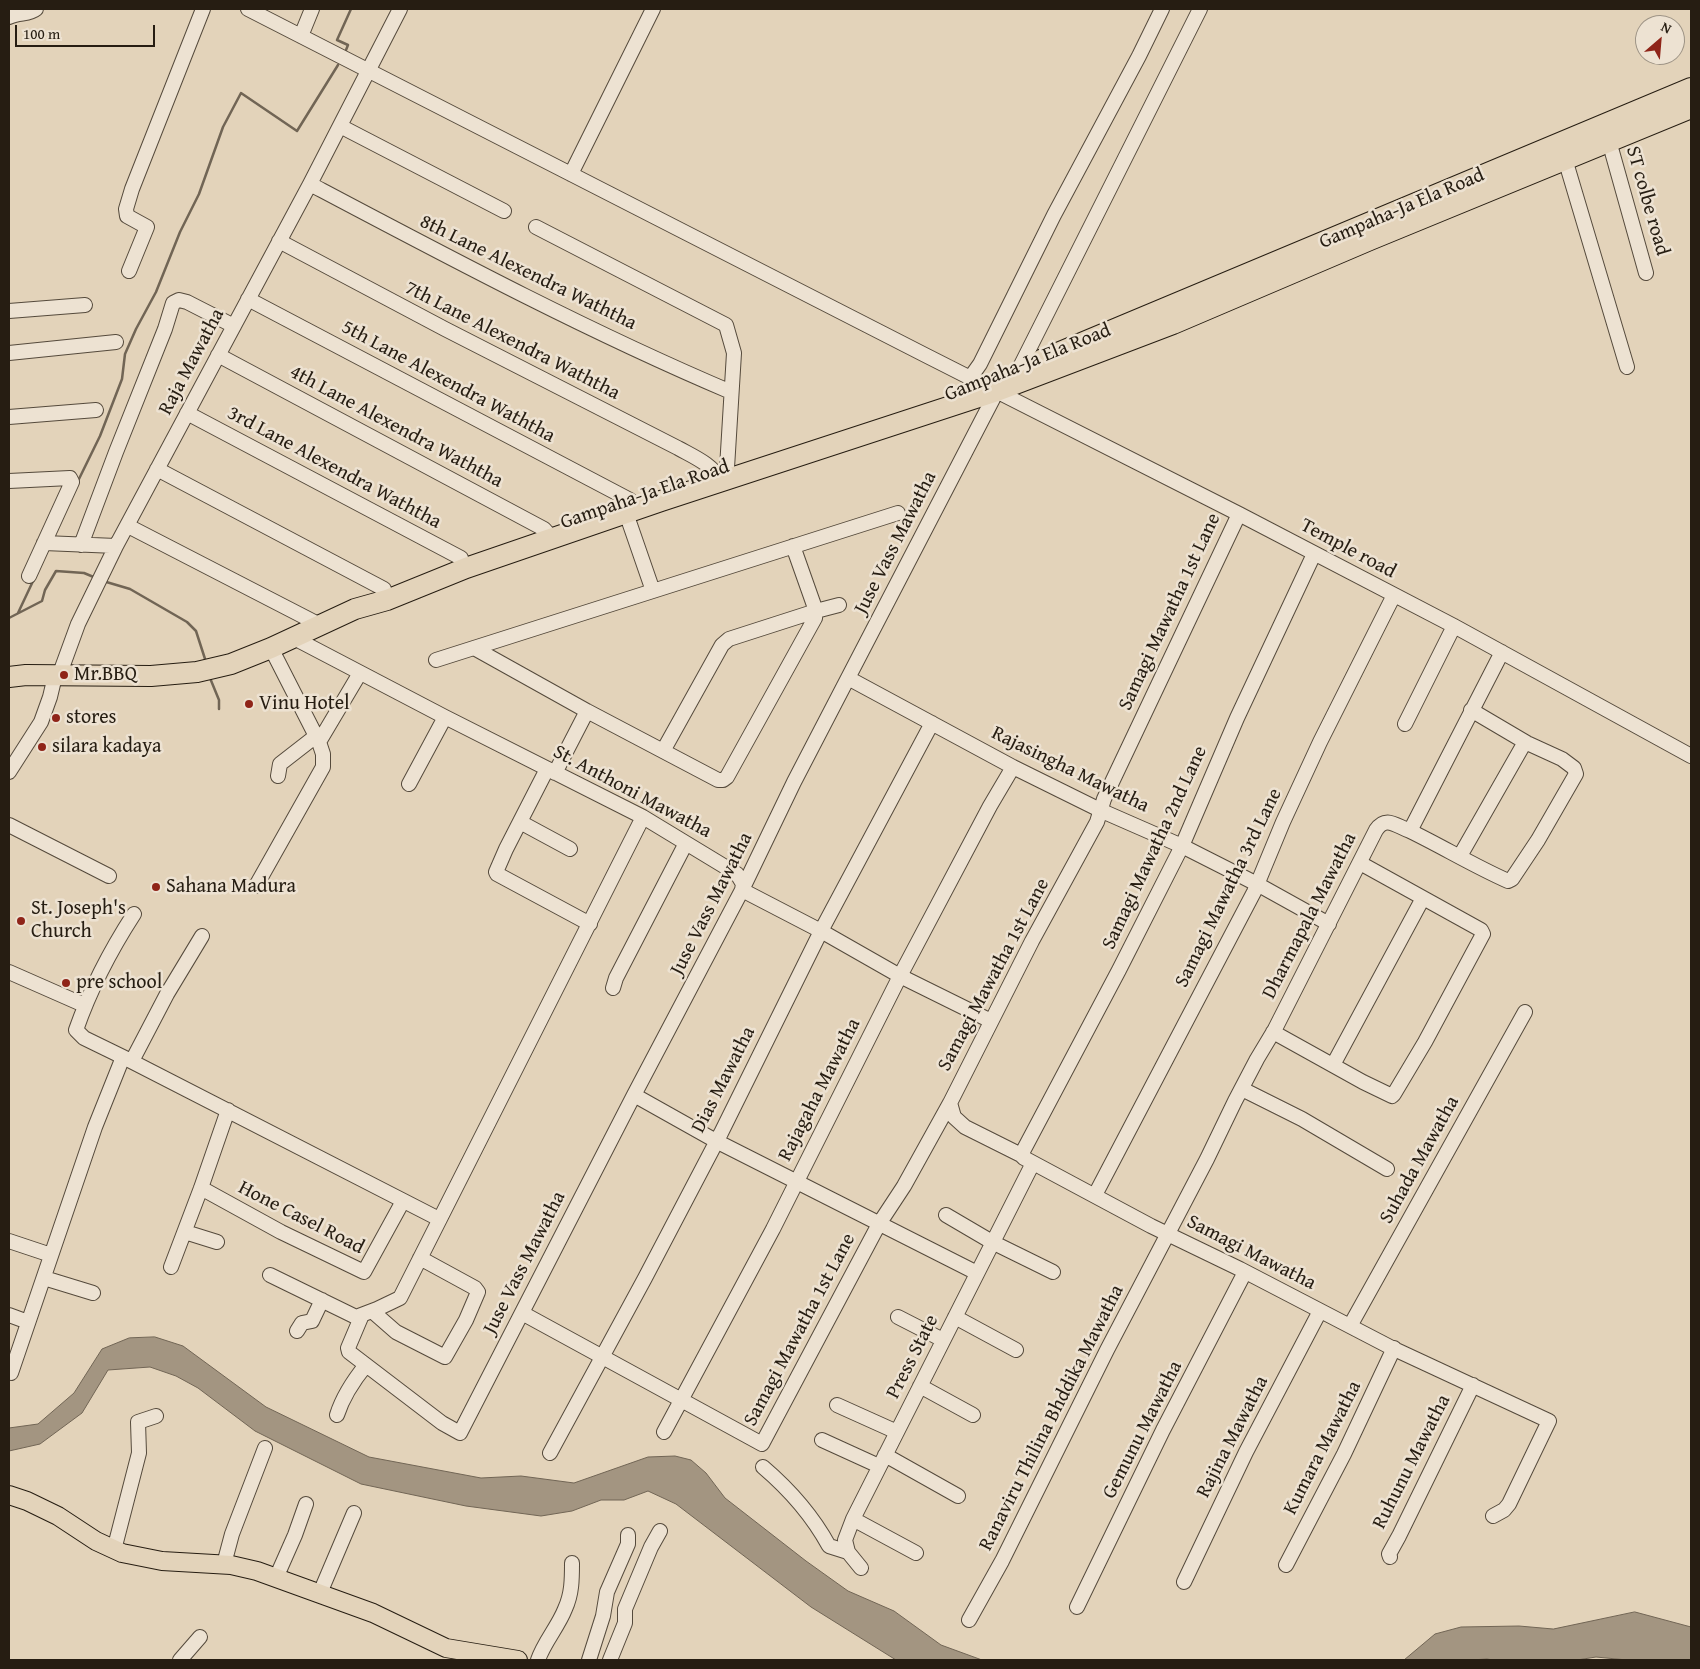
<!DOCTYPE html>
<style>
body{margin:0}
#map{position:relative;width:1700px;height:1669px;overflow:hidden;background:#e3d3ba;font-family:"Gentium Book Plus",serif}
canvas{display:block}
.frame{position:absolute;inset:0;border:10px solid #261d12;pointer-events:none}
.north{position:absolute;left:1635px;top:15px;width:50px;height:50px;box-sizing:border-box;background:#ede2d2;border:1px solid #9d9385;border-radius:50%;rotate:27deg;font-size:14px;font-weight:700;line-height:20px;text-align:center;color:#261d12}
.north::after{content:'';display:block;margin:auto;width:18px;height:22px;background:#8f2418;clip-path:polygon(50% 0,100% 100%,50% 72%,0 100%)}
.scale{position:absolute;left:15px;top:25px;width:140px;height:22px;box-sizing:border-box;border:2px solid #261d12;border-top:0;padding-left:6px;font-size:15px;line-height:18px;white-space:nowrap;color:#261d12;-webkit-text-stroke:4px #ede2d2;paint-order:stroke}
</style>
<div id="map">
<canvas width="1700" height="1669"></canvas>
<div class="frame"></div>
<div class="north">N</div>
<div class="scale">100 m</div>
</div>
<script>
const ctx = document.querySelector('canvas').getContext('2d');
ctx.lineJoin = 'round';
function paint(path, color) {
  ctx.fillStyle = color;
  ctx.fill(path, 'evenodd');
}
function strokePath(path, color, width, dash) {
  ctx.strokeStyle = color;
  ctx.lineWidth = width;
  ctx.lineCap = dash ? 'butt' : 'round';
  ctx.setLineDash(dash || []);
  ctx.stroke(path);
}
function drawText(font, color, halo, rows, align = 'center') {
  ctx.font = font + ' "Gentium Book Plus",serif';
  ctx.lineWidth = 5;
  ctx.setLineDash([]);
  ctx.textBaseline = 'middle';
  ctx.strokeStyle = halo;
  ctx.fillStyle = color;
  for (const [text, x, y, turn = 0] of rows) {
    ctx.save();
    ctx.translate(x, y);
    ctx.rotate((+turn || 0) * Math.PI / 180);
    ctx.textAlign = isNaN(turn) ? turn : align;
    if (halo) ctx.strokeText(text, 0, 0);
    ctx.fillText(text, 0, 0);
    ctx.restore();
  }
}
const water = new Path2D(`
 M155 1337 183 1346 266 1407 369 1457 481 1478 521 1476 574 1483 648 1457 675 1456 691 1460 706 1473 725 1498 806 1561 848 1591 894 1611 941 1645 982 1660H896L811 1607 676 1504 648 1491 624 1500H601L572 1511 541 1516 466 1506 361 1484 255 1431 198 1388 176 1376 150 1367 108 1370 82 1413 40 1444 9 1451V1428L38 1424 74 1393 102 1349 129 1338Z
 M1635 1612 1691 1627V1660H1627L1596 1657 1577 1660H1493L1487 1659 1471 1660H1404L1435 1634 1461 1627 1519 1626 1553 1629Z`);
const stream = new Path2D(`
 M346 50 348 45 337 40 351 9
 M77 483 100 436 122 379 125 354 136 329 156 292 180 232 199 194 223 127 241 93 297 131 338 65
 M103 581 130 589 187 622 196 631 206 662
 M18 613 34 579
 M9 618 42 601 45 590 56 571 84 573 96 578
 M210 678 219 700V709`);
const minor = new Path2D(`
 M248 9 927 356 1239 514 1454 626 1691 756
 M9 17C19 12 29 15 36 9
 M301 36 312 9
 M340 126 504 211
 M1609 141 1646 273
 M1565 159 1627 367
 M571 174 653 9
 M310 184C448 257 587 331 731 392
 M536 227 726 325 734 353 727 468 729 478
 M279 241 445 329 678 448C694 457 712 464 721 481
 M129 271 147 227 127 216 126 209 132 189 203 9
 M248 299 630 500
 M9 311 85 305
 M9 353 116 342
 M218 355 544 529 552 538
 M1019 369 1200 9
 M970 378 980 364 1054 215 1139 56 1162 9
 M187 413 461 558
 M9 417 96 410
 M157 469 384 589
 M9 481 70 478 72 482 29 576
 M626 513 653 591
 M128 526 320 625
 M44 543 116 546
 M81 545 116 452 165 329 173 303 179 300 187 302 234 326
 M294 638 445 717 643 817 737 874 743 884 742 890
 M474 648 587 711 718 780H723L727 777 815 618 816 611 793 546
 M436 660 898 513
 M59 676 78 624 116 546 310 184 400 9
 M848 678 1013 767 1102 811 1182 846 1257 884 1329 924
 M1405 724 1454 626
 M319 742 360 673
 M663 751 722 645 729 639 816 611 839 605
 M547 769 506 849 496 872 497 874 590 924
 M9 772 41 722 50 697 55 676
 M555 773 587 711
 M278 776 280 764 316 736
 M409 784 445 717
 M520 822 570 849
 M9 825 109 876
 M1410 831C1443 847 1474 866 1508 881L1512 879 1538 840 1576 774 1574 768 1562 759 1527 743 1471 710
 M1460 856 1525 742
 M256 886 323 767V754L319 742 271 648
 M742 890 821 931 900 976 991 1021
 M134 914C110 951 90 990 76 1030L84 1038 123 1057 439 1219
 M9 972 84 1005
 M613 988 616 978 686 843
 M1273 1032 1363 1082 1392 1096 1394 1094 1425 1042 1483 934 1481 930 1360 863
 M132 1061 167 994 202 936
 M1333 1065 1423 898
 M1242 1089 1302 1119 1387 1169
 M634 1095 716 1141 977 1273
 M950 1103 954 1117 965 1127 1021 1155 1024 1158 1151 1226 1240 1269 1392 1348 1549 1421 1509 1504 1504 1510 1493 1516
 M1021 1155 1119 970 1182 846 1237 718 1314 554
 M201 1188 281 1232 364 1272 403 1201
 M1095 1195 1254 892 1283 822 1320 742 1394 595
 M946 1215 992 1242 1053 1272
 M185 1232 217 1242
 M9 1241 51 1255
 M171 1267 201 1188 228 1110
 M270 1275 356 1317 377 1309 400 1298 643 817
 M44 1278 93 1293
 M372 1311 396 1332 445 1357 466 1320 478 1292 475 1288 420 1258
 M522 1313 762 1444 879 1224 904 1186 950 1103 1032 941 1097 822 1104 799 1239 514
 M9 1315 28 1322
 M362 1315 348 1348 349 1352 442 1423 460 1433 634 1095 742 890 794 782 997 391
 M898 1317 943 1340
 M955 1317 1016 1350
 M1350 1326 1525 1012
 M297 1331 302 1323 312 1321 322 1300
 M11 1373 95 1127 123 1057
 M920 1386 973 1415
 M837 1405 897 1432
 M337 1415C343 1396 353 1381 366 1365
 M664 1432 773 1229 900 976 990 806 1013 767
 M822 1440 879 1466
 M550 1453 645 1278 721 1133 821 931 932 723
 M885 1455 958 1496
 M763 1467C790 1490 812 1515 829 1546L848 1552
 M853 1519 916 1553
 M114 1550 139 1453 138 1422 156 1416
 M1390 1557 1389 1554 1399 1536 1473 1385
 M224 1564 232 1534 265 1448
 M1286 1565 1344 1454 1394 1348
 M861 1568 848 1552 845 1540 853 1519 1033 1163
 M276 1578 295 1535 306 1504
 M1184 1582 1246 1452 1320 1311
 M320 1593 354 1513
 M1077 1607 1163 1430 1245 1272
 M969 1620 1002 1561 1107 1350 1207 1159 1235 1101 1257 1059 1275 1029 1376 830C1386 815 1396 826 1410 831L1502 652
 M180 1660 200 1637
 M538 1660C544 1642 558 1627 565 1609 572 1594 572 1579 572 1563
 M589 1660 603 1616 607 1592 628 1544V1535
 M610 1660 625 1623V1609L651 1547 660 1531`);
const major = new Path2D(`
 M9 1495 27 1501 58 1516 96 1541 122 1553 162 1561 231 1565 257 1571 373 1613 446 1648 518 1660`);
const highway = new Path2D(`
 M1041 360 1691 88
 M9 677 26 675 151 676 197 672 231 664 271 648 355 609 387 600 466 568 661 501 997 391 1173 324 1370 240 1691 108`);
const markers = [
 [64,675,5,"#8f2418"],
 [249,704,5,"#8f2418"],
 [56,718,5,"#8f2418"],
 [42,747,5,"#8f2418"],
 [156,887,5,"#8f2418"],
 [21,921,5,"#8f2418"],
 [66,983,5,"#8f2418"]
];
const streetNames = [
 ["ST colbe road",1647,201,74],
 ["Gampaha-Ja Ela Road",1402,209,-23],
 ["8th Lane Alexendra Waththa",528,273,26],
 ["7th Lane Alexendra Waththa",512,341,27],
 ["Raja Mawatha",192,362,-62],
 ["Gampaha-Ja Ela Road",1028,363,-22],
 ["5th Lane Alexendra Waththa",448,382,28],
 ["4th Lane Alexendra Waththa",396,427,28],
 ["3rd Lane Alexendra Waththa",334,468,28],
 ["Gampaha-Ja Ela Road",645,495,-19],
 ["Juse Vass Mawatha",896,543,-63],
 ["Temple road",1348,549,28],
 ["Samagi Mawatha 1st Lane",1170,612,-65],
 ["Rajasingha Mawatha",1070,770,26],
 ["St. Anthoni Mawatha",632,792,28],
 ["Samagi Mawatha 2nd Lane",1155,848,-65],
 ["Samagi Mawatha 3rd Lane",1229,888,-64],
 ["Juse Vass Mawatha",712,904,-63],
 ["Dharmapala Mawatha",1310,916,-63],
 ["Samagi Mawatha 1st Lane",994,975,-62],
 ["Dias Mawatha",724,1080,-63],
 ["Rajagaha Mawatha",820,1090,-63],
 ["Suhada Mawatha",1420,1160,-61],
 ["Hone Casel Road",301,1218,27],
 ["Samagi Mawatha",1251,1253,27],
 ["Juse Vass Mawatha",525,1263,-63],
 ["Samagi Mawatha 1st Lane",800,1330,-62],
 ["Press State",913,1357,-63],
 ["Ranaviru Thilina Bhddika Mawatha",1052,1418,-63],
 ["Gemunu Mawatha",1143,1430,-63],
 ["Rajina Mawatha",1233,1437,-63],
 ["Kumara Mawatha",1323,1448,-63],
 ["Ruhunu Mawatha",1412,1462,-63]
];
const poiNames = [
 ["Mr.BBQ",74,675],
 ["Vinu Hotel",259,704],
 ["stores",66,718],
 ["silara kadaya",52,747],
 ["Sahana Madura",166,887],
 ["St. Joseph's",31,909],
 ["Church",31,932],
 ["pre school",76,983]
];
paint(water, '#a39581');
strokePath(water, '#716555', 1);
strokePath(stream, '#716555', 2.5);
strokePath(minor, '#554a3c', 16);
strokePath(major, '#261d12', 20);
strokePath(highway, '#261d12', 22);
strokePath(minor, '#ede2d2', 14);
strokePath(major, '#e3d3ba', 18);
strokePath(highway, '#e3d3ba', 20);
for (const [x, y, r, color] of markers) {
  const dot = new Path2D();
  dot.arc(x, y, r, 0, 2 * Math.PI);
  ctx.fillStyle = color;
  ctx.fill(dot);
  strokePath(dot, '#ede2d2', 2);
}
drawText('20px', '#261d12', '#ede2d2', streetNames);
drawText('20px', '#261d12', '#ede2d2', poiNames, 'left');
</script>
